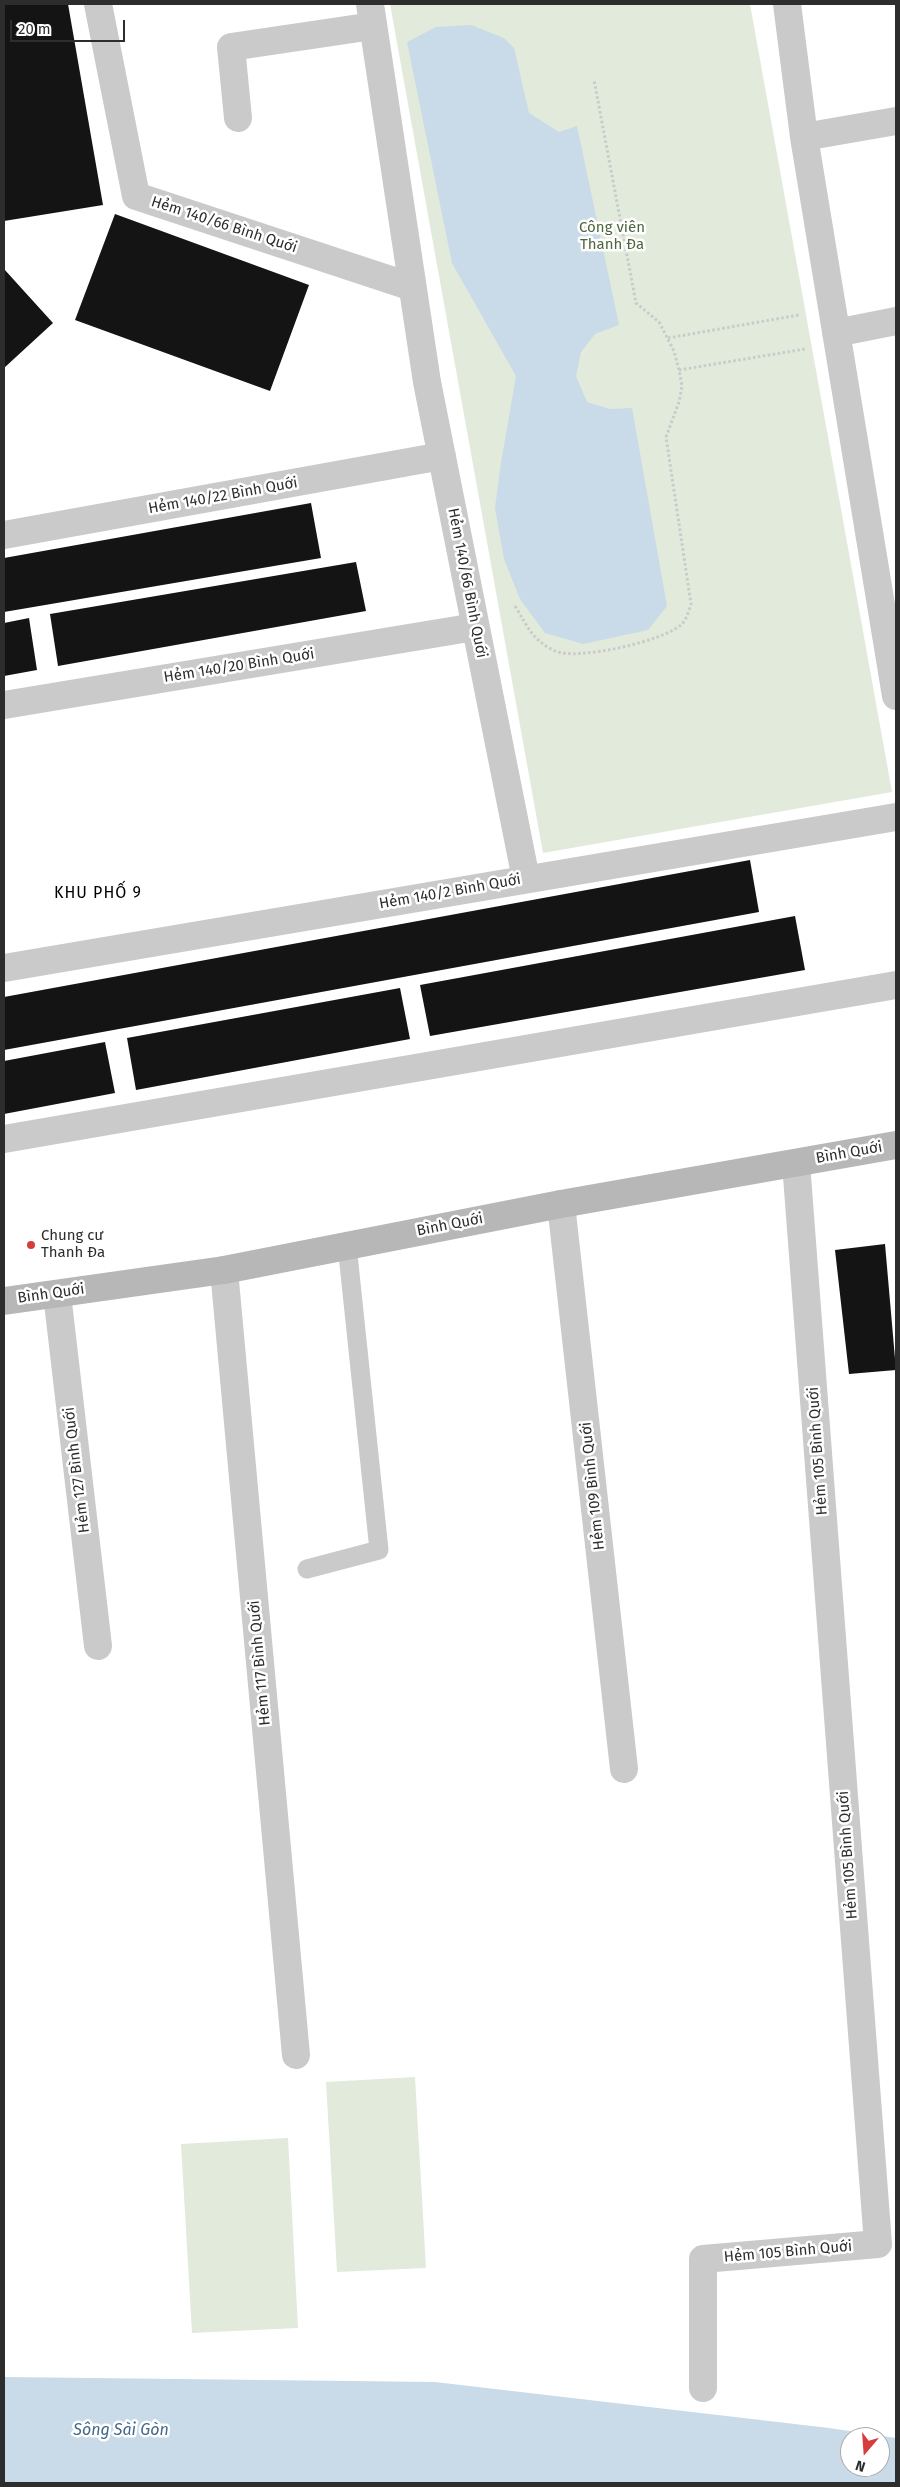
<!DOCTYPE html>
<meta charset="utf-8">
<style>
body{margin:0}
#map{position:relative;width:900px;height:2487px;overflow:hidden;background:#fff;font-family:"Fira Sans",sans-serif}
canvas{display:block}
.frame{position:absolute;inset:0;border:5px solid #2d2d2d;pointer-events:none}
.north{position:absolute;left:840px;top:2427px;width:50px;height:50px;box-sizing:border-box;background:#fff;border:1px solid #ababab;border-radius:50%;rotate:198deg;font-size:14px;font-weight:700;line-height:20px;text-align:center;color:#2d2d2d}
.north::after{content:'';display:block;margin:auto;width:18px;height:22px;background:#d73d3d;clip-path:polygon(50% 0,100% 100%,50% 72%,0 100%)}
.scale{position:absolute;left:10px;top:20px;width:115px;height:22px;box-sizing:border-box;border:2px solid #2d2d2d;border-top:0;padding-left:6px;font-size:15px;line-height:18px;white-space:nowrap;color:#2d2d2d;-webkit-text-stroke:4px #fff;paint-order:stroke}
</style>
<div id="map">
<canvas width="900" height="2487"></canvas>
<div class="frame"></div>
<div class="north">N</div>
<div class="scale">20 m</div>
</div>
<script>
const ctx = document.querySelector('canvas').getContext('2d');
ctx.lineJoin = 'round';
function paint(path, color) {
  ctx.fillStyle = color;
  ctx.fill(path, 'evenodd');
}
function strokePath(path, color, width, dash) {
  ctx.strokeStyle = color;
  ctx.lineWidth = width;
  ctx.lineCap = dash ? 'butt' : 'round';
  ctx.setLineDash(dash || []);
  ctx.stroke(path);
}
function drawText(font, color, halo, rows, align = 'center') {
  ctx.font = font + ' "Fira Sans",sans-serif';
  ctx.lineWidth = 5;
  ctx.setLineDash([]);
  ctx.textBaseline = 'middle';
  ctx.strokeStyle = halo;
  ctx.fillStyle = color;
  for (const [text, x, y, turn = 0] of rows) {
    ctx.save();
    ctx.translate(x, y);
    ctx.rotate((+turn || 0) * Math.PI / 180);
    ctx.textAlign = isNaN(turn) ? turn : align;
    if (halo) ctx.strokeText(text, 0, 0);
    ctx.fillText(text, 0, 0);
    ctx.restore();
  }
}
const green = new Path2D(`
 M390 4H750L892 792 543 853Z
 M415 2077 426 2268 337 2272 326 2082Z
 M288 2138 298 2328 192 2333 181 2144Z`);
const water = new Path2D(`
 M471 25 504 38 514 48 529 113 559 132 577 126 619 325 595 334 581 352 576 376 587 402 610 409 632 408 667 606 648 630 583 644 545 633 520 599 504 559 495 508 501 463 516 376 452 263 407 42 436 27Z
 M4 2377 435 2382 829 2428 896 2438V2483H4ZM850 2437H880V2467H850Z`);
const building = new Path2D(`
 M4 4H68L103 205 4 221Z
 M115 214 309 285 270 391 75 320Z
 M4 269 53 323 4 368Z
 M311 503 321 558 4 612V558Z
 M356 562 366 611 58 666 50 614Z
 M29 618 37 670 4 676V623Z
 M750 860 759 912 4 1050V997Z
 M795 916 805 970 430 1036 420 985Z
 M400 988 410 1039 136 1090 127 1038Z
 M105 1042 115 1093 4 1114V1061Z
 M885 1244 896 1370 849 1374 835 1250Z`);
const path = new Path2D(`
 M668 338 799 315
 M679 370 805 349
 M515 606C528 627 532 640 555 651 577 661 663 641 681 625 686 621 689 610 691 604L666 437 679 402 682 386 679 370 674 351 659 322 636 303 594 80`);
const lane = new Path2D(`
 M307 1569 379 1550 347 1245`);
const street = new Path2D(`
 M98 4 136 196 412 287
 M370 4 427 382 526 879
 M787 4 804 137 896 696
 M238 118 231 47 373 26
 M804 137 896 121
 M836 333 896 321
 M4 535 442 456
 M4 705 475 627
 M4 968 896 817
 M4 1139 896 985
 M561 1204 624 1769
 M224 1270 296 2055
 M57 1294 98 1646
 M703 2388V2259L878 2244 796 1163`);
const secondary = new Path2D(`
 M4 1301 224 1270 561 1204 896 1145`);
const markers = [
 [31,1245,5,"#d73d3d"]
];
const streetNames = [
 ["Hẻm 140/66 Bình Quới",224,225,18],
 ["Hẻm 140/22 Bình Quới",223,496,-10],
 ["Hẻm 140/66 Bình Quới",467,583,79],
 ["Hẻm 140/20 Bình Quới",239,666,-9],
 ["Hẻm 140/2 Bình Quới",450,892,-10],
 ["Bình Quới",849,1153,-10],
 ["Bình Quới",450,1225,-11],
 ["Bình Quới",51,1294,-8],
 ["Hẻm 105 Bình Quới",818,1451,-94],
 ["Hẻm 127 Bình Quới",77,1470,-97],
 ["Hẻm 109 Bình Quới",593,1486,-96],
 ["Hẻm 117 Bình Quới",260,1663,-95],
 ["Hẻm 105 Bình Quới",848,1855,-94],
 ["Hẻm 105 Bình Quới",788,2252,-5]
];
const parkNames = [
 ["Công viên",612,228],
 ["Thanh Đa",612,245]
];
const poiNames = [
 ["Chung cư",41,1236],
 ["Thanh Đa",41,1253]
];
const neighbourhoodNames = [
 ["KHU PHỐ 9",98,894]
];
const waterNames = [
 ["Sông Sài Gòn",121,2431]
];
paint(green, '#e2eadc');
paint(water, '#c9dae8');
paint(building, '#141414');
strokePath(path, '#cacaca', 3, [2.5, 2.5]);
strokePath(lane, '#cacaca', 19);
strokePath(street, '#cacaca', 28);
strokePath(secondary, '#b7b7b7', 28);
for (const [x, y, r, color] of markers) {
  const dot = new Path2D();
  dot.arc(x, y, r, 0, 2 * Math.PI);
  ctx.fillStyle = color;
  ctx.fill(dot);
  strokePath(dot, '#fff', 2);
}
drawText('15px', '#2d2d2d', '#fff', streetNames);
drawText('15px', '#4e653e', '#fff', parkNames);
drawText('15px', '#2d2d2d', '#fff', poiNames, 'left');
ctx.letterSpacing = '1px';
drawText('16px', '#000', '#fff', neighbourhoodNames);
ctx.letterSpacing = '0px';
drawText('italic 16px', '#426889', '#fff', waterNames);
</script>
